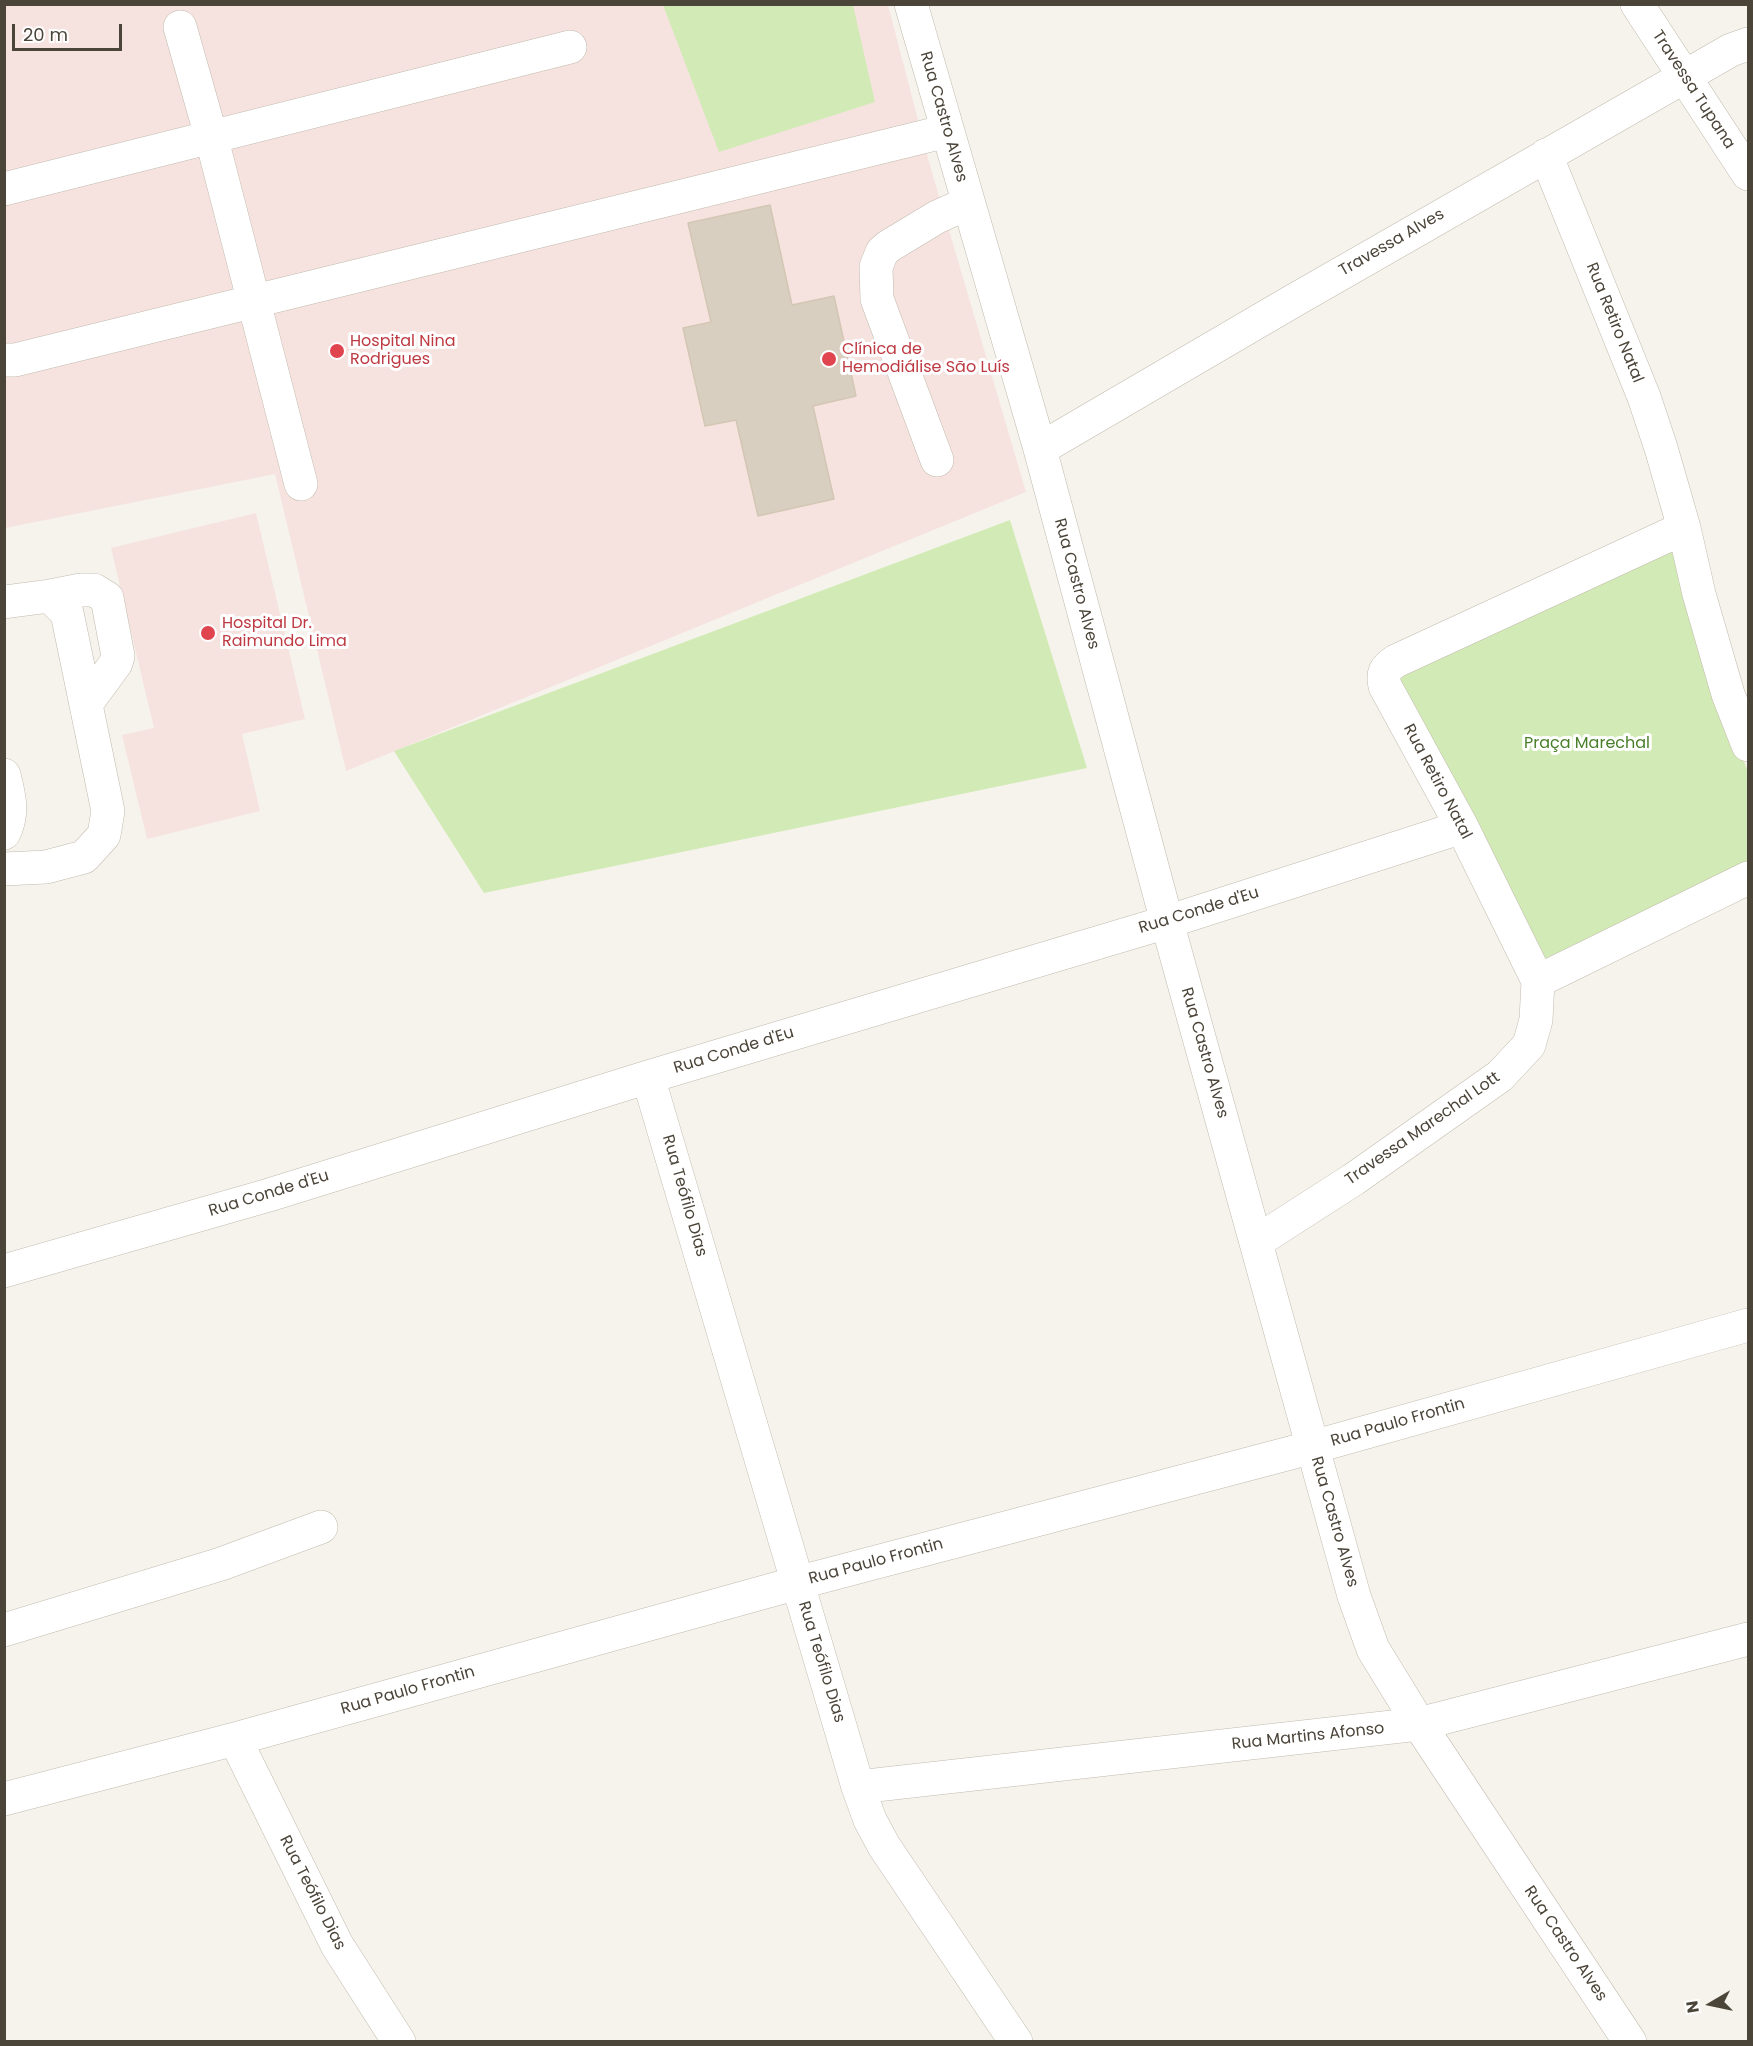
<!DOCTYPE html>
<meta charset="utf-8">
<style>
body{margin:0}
#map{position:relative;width:1753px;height:2046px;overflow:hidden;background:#f6f3ec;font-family:Poppins,sans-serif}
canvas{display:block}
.frame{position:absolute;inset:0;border:6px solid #4b4439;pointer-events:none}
.north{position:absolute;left:1681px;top:1974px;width:60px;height:60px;-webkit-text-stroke:4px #fff;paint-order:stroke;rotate:261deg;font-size:16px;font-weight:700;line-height:24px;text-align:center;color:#4b4439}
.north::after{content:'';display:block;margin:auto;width:21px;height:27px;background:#4b4439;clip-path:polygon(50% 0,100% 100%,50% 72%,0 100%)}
.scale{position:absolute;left:12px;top:24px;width:110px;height:27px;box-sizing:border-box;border:3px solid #4b4439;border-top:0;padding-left:8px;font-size:18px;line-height:21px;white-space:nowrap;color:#4b4439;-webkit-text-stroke:4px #fff;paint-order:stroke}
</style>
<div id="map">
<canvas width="1753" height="2046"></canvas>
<div class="frame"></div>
<div class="north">N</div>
<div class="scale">20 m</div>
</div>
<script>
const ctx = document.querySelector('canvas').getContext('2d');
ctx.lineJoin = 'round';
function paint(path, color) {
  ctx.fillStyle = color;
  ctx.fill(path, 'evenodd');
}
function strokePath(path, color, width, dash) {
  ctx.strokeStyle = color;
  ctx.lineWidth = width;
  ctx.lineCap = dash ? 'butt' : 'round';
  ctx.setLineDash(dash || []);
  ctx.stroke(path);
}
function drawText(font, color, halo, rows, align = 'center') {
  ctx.font = font + ' Poppins,sans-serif';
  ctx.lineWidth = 6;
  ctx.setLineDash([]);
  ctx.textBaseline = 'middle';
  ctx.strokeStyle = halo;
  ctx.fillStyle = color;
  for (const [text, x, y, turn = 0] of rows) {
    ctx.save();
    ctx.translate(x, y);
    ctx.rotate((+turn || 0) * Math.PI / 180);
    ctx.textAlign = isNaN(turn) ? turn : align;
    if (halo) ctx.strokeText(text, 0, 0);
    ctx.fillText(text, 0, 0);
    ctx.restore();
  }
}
const medical = new Path2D(`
 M5 5H888L929 162 1026 492 346 771 275 474 5 528Z
 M256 513 305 719 242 734 260 811 147 839 122 735 154 728 111 548Z`);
const green = new Path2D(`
 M663 5H853L875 102 719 152Z
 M1010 520 1087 768 484 893 394 751Z
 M1670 544 1719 695 1748 772V863L1538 962 1395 676Z`);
const building = new Path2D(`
 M770 205 792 305 834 296 856 396 813 406 834 499 758 516 736 420 705 426 683 328 711 322 688 223Z`);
const minor = new Path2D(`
 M911 4 1040 449 1167 922 1354 1596 1373 1649 1419 1724 1630 2042
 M1637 4 1748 174
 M180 27 211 136 301 484
 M1546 155 1644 397 1661 448 1684 528 1699 594 1728 694 1748 745
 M4 189 570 47
 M4 360H15L947 131
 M1040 449 1293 301 1731 50 1748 44
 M937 460 877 299 876 267 882 252 889 246 937 217 968 203
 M50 596 81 590H94L107 598 118 656 116 663 86 704
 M4 602 50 596 67 613 108 811 104 835 84 857 46 867 4 869
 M4 775C9 795 14 813 4 833
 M1538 981 1748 878
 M648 1077 858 1787 870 1820 884 1846 1016 2042
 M1256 1242 1354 1179 1500 1076 1529 1045 1536 1020 1538 981 1462 827 1385 686C1382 673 1385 668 1396 661L1684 528
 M4 1271 269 1195 648 1077 1167 922 1462 827
 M4 1630 221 1564 321 1527
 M235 1739 337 1945 399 2042
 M858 1787 1419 1724 1748 1639
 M4 1799 235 1739 797 1583 1313 1447 1748 1325`);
const markers = [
 [337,351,8,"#e0444e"],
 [829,359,8,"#e0444e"],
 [208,633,8,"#e0444e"]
];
const streetNames = [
 ["Travessa Tupana",1693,90,57],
 ["Rua Castro Alves",943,117,74],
 ["Travessa Alves",1392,243,-30],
 ["Rua Retiro Natal",1614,323,68],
 ["Rua Castro Alves",1076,584,75],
 ["Rua Retiro Natal",1437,782,62],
 ["Rua Conde d'Eu",1199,911,-17],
 ["Rua Conde d'Eu",734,1051,-17],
 ["Rua Castro Alves",1204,1053,74],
 ["Travessa Marechal Lott",1423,1129,-35],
 ["Rua Conde d'Eu",269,1194,-17],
 ["Rua Teófilo Dias",684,1196,74],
 ["Rua Paulo Frontin",1398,1423,-16],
 ["Rua Castro Alves",1334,1522,74],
 ["Rua Paulo Frontin",876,1562,-15],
 ["Rua Teófilo Dias",821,1662,73],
 ["Rua Paulo Frontin",408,1691,-16],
 ["Rua Martins Afonso",1308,1737,-6],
 ["Rua Teófilo Dias",312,1893,63],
 ["Rua Castro Alves",1565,1944,56]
];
const healthNames = [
 ["Hospital Nina",350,342],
 ["Rodrigues",350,360],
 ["Clínica de",842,350],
 ["Hemodiálise São Luís",842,368],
 ["Hospital Dr.",222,624],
 ["Raimundo Lima",222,642]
];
const parkNames = [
 ["Praça Marechal",1587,744]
];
paint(medical, '#f6e3e0');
paint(green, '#d2eab5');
paint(building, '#d8cfc1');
strokePath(building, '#d3c7b4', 1.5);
strokePath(minor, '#c2bbae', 34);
strokePath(minor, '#fff', 33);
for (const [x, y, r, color] of markers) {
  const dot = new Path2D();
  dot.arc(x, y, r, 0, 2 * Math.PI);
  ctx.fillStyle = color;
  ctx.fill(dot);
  strokePath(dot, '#fff', 2);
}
drawText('16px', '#4b4439', '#fff', streetNames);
drawText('16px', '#be3a42', '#fff', healthNames, 'left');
drawText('16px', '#4a7f2a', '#fff', parkNames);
</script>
